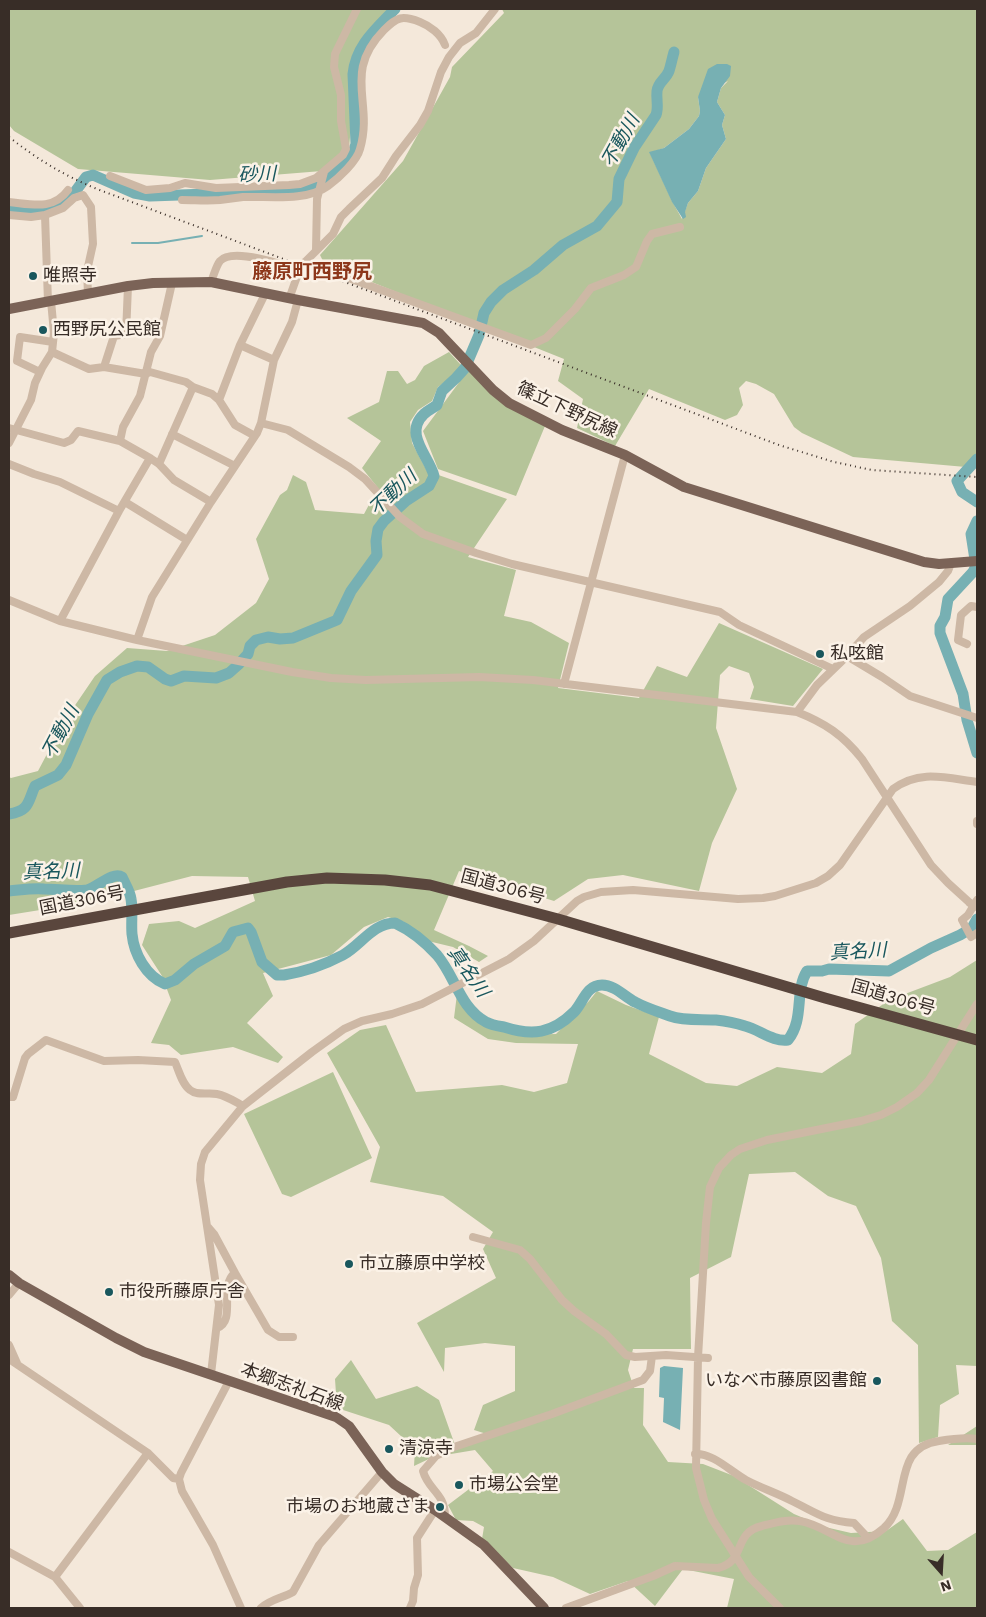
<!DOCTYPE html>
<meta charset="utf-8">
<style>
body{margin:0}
#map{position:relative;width:986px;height:1617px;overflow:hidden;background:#f4e8da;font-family:"Work Sans",sans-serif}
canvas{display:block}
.frame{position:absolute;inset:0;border:10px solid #382d27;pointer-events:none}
.north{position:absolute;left:916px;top:1547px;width:50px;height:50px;-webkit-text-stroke:4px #fbf2e7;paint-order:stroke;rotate:161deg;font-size:14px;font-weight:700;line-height:20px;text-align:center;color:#382d27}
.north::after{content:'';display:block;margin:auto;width:18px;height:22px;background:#382d27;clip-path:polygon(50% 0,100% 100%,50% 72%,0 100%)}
</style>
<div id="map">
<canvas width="986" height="1617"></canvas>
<div class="frame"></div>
<div class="north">N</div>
</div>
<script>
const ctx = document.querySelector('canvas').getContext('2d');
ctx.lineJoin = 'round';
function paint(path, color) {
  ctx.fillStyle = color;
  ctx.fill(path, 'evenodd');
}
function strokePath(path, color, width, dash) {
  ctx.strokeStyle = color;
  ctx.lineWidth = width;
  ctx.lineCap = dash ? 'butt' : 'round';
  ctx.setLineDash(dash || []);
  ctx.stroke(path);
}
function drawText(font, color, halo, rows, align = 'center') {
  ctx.font = font + ' "Work Sans","Noto Sans JP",sans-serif';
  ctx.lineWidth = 5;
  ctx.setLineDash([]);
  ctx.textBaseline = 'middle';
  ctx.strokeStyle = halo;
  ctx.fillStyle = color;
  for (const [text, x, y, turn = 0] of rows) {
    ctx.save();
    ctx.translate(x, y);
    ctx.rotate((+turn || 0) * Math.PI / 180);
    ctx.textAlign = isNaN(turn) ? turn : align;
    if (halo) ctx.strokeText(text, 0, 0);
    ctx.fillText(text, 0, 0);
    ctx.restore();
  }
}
const green = new Path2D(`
 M9 9H397L362 49 355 82 349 148 322 171 210 180 78 169 14 131 9 125Z
 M502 9H977V468L853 457 802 433 794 427 774 394 756 384 746 381 739 388 743 405 737 415 725 420 649 389 615 446 577 428 583 399 558 381 564 359 324 263 320 255 403 161 450 77 452 67 504 13ZM728 81 721 88 717 102 725 115 722 125 726 139 706 168 698 191 688 203 682 219 672 201 650 153 664 148 689 129 699 116 700 111 698 97Z
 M449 352 461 365 453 376 438 387 432 401 418 410 410 422 412 443 427 471 507 499 468 557 516 570 504 616 531 622 569 643 558 688 639 698 657 666 687 677 719 623 823 669 793 706 750 699 754 687 749 673 729 666 720 675 716 728 737 789 712 843 699 891 623 875 588 879 554 901 459 871 434 930 469 946 488 956 479 962 453 947 428 941 404 922 388 917 364 927 331 955 263 973 273 996 247 1023 283 1057 278 1063 233 1047 181 1055 169 1045 151 1043 171 1000 162 976 142 945 149 924 179 921 195 928 255 901 248 877 192 876 134 891 65 906 9 915V777L11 778 38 771 65 720 95 676 127 648 167 651 215 635 256 603 269 579 256 539 280 495 287 490 293 475 306 482 315 510 364 514 378 488 362 468 381 441 347 418 379 402 387 371H398L407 384 415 380 424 366Z
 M469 369 545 426 516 496 438 469 423 431Z
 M977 960V1366L956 1365 959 1394 940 1405 938 1437 919 1443 918 1345 892 1321 881 1258 856 1206 828 1196 795 1172 749 1174 731 1257 690 1278 691 1349H633L628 1370 634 1388H644L643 1425 668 1462 703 1464 734 1476 794 1514 825 1527 851 1533 886 1531 903 1519 927 1551 948 1550 977 1532V1608H727L734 1579 683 1569 655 1606 628 1581 590 1594 553 1577 513 1568 482 1539 484 1527 473 1521 456 1520 448 1505 493 1471 475 1450 433 1457 414 1466 415 1449 389 1425 337 1408 335 1379 351 1360 376 1399 417 1386 439 1400 456 1448 493 1436 474 1430 483 1405 515 1391V1346L485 1343 445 1348 444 1372 417 1323 496 1278 483 1249 493 1232 443 1196 370 1182 380 1147 327 1053 360 1030 386 1025 416 1092 502 1085 534 1092 567 1083 578 1044 516 1043 488 1039 454 1018 457 994C482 1034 513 1036 556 1034L589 1001 597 991 626 1005 659 1017 649 1054 706 1083 737 1086 777 1067 822 1073 851 1054 855 1024 889 1000 950 977Z
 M333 1072 372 1158 291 1197 282 1194 244 1114Z
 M977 1426V1445H948Z`);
const water = new Path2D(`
 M717 64H727L731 66 730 76 721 88 717 102 725 115 722 125 726 139 706 168 698 191 688 203 685 212 686 217 683 219 672 202 649 152 664 148 689 129 699 116 700 111 698 97 708 69Z
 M664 1366 683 1368 680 1430 663 1422 664 1398 659 1397 660 1368Z`);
const stream = new Path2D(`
 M132 243H158L202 236`);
const river = new Path2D(`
 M9 208 40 211 51 210 63 204 69 200 86 177 93 175 134 193 150 196 296 191 309 188 325 181 352 156 356 144 353 74C356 45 376 29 395 9
 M977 459 957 481 962 492 977 502
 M977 521 971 534 976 566 973 572 948 599 945 617 940 626V633L963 694 967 720 977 753
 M9 814C30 811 28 801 35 786L58 775 66 765 88 714 107 680 120 672 137 666 148 667 165 679 171 681 184 676 216 678 229 673 238 665 248 654 250 646 256 640 268 637 280 639 293 638 337 620 351 591 377 555 376 541 378 529 384 521 406 501 429 486 434 476C429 456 403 434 424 414 428 410 433 408 437 405L442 391 456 378 465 368 479 335 484 313 491 302 503 290 534 270 563 245 597 226 617 202 619 179 634 148 656 115C659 107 656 100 657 91 658 82 666 79 669 71 671 65 672 59 674 52
 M9 891C21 890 32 888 44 889 58 889 73 892 87 890 98 887 113 871 122 877 125 884 130 891 131 899 133 910 131 922 132 934 134 954 146 976 165 984L175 980 194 964 225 946 233 932 248 928 251 932 262 962 277 975H284C303 972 326 964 343 955 361 945 373 923 395 923 410 930 426 943 437 955 455 976 460 1008 486 1022 491 1025 498 1026 504 1027 532 1036 552 1034 574 1012 583 1003 586 985 602 985 615 985 625 997 635 1002 646 1008 659 1012 670 1016 684 1021 701 1019 716 1020 726 1021 736 1023 745 1026 760 1030 773 1042 788 1040 805 1018 794 992 807 971H822L829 969 889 971 931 948 960 935 972 928 977 919`);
const minor = new Path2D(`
 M110 176 146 190 170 188 185 183 216 188 289 185 300 184 316 178 343 155 346 149 341 121V95L334 67 335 54 357 9
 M182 200C195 200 208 201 220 200 228 199 235 198 243 197 269 196 306 202 328 186 339 178 357 161 360 149 374 102 342 73 384 30 397 17 402 15 420 22 430 26 441 34 445 45
 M9 202C31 204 53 211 68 190
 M9 215 31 217 45 215
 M316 250 317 199 324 172
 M305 262 531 345 546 338 575 309 591 288 624 275 636 267 647 241 652 234 680 227
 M211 282C214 275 216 266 220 261 232 247 285 265 299 271
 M289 299 299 271 305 262 333 234 341 217 349 209 382 178 396 156 420 125 428 111 441 72 449 57 460 43 476 33 495 9
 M48 302 45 215 63 208 74 198 83 195 91 207 93 244 87 271 88 294
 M240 345 265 294
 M52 352 89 369 104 367 146 374 150 372 186 382 193 387
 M104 367 114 336 126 334 128 286
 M40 372 17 361 20 337 53 342
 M219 400 235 425 255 436
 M261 423 288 430 349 467 365 479 400 517 423 534 476 553 512 564 720 612 739 625 833 669
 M9 428 64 443 71 440 78 431 120 441 150 458 159 464 174 480 211 502 257 433 261 423 274 360 292 322 298 300
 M172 434 235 466
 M120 441 123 427 140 396 151 352 160 336 172 283
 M9 443 31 400 35 383 42 368 52 352 54 333 51 301
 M9 464 34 474 60 482 119 511
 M159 464 193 387 212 394 219 400 240 345 274 360
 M125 502 187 540
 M9 600 60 621 137 640 292 672 331 678 366 680 479 677 533 680 797 712C825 723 843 735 862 759L931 865 948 883 970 903
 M60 621 119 511 150 458
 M137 640 152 597 211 502
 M967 644 958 640 961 615 971 606 977 607
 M847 656 882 677 910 696 977 718
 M564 684 625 455
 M797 712 817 685 847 656 864 637 910 606 939 582 948 571 951 563
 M977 821V824
 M977 900 968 915 962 920 971 937 977 933
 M9 1097H13L25 1058 28 1054 46 1040 104 1061 138 1060 175 1062C179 1071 182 1084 190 1090 197 1096 209 1092 217 1094 227 1096 234 1101 243 1106
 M208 1227 214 1234 235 1273C218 1286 237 1321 217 1328
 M473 1237 520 1250 530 1259 562 1300 574 1311 606 1334 626 1355 635 1357 666 1355 708 1358
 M235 1273 268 1330 279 1337H293
 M9 1295 19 1283
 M9 1345 17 1363
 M9 1359 148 1453 173 1478 179 1479
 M211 1374 219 1305 200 1180 201 1164 205 1152 243 1106 312 1052 344 1029 362 1021 392 1014 422 1004 509 959 534 941 577 901 584 897 601 892 633 890 738 899 763 898 775 896 816 883 828 876 840 865 893 789C920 769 946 778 977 782
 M229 1381 181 1473 179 1479 182 1491 213 1545 241 1608
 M695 1454C713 1453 730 1471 746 1480 761 1488 777 1493 792 1501 817 1513 825 1521 854 1523L868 1538
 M445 1516C445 1493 428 1490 423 1471L436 1456 454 1447 552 1414 643 1380 650 1371 652 1356
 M9 1552 55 1577 80 1608
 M55 1577 148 1453
 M261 1608C271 1599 283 1598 293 1592L319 1545 382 1472
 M410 1608 413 1601 414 1588 418 1575 417 1538 435 1510
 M566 1608 653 1576 675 1566 718 1568C747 1561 732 1533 762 1526 774 1523 787 1519 800 1521 834 1527 849 1559 884 1528 913 1501 890 1448 939 1441 951 1439 965 1437 977 1439
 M780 1608 749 1577 712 1519 704 1500 696 1468 698 1357 706 1223 710 1187 719 1168 731 1155 740 1149 767 1140 861 1121 881 1115 897 1107 917 1093 929 1080 977 1004`);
const major = new Path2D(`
 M9 309 128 286 153 283 211 282 298 300 423 323 439 333 493 390 509 403 562 430 625 455 684 487 924 562 939 564 977 561
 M9 1275 19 1283 116 1338 144 1352 336 1417 349 1426 382 1472 394 1484 435 1510 484 1545 544 1608`);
const highway = new Path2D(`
 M9 933 287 882 327 878 385 880 430 885 558 919 825 998 977 1040`);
const rail = new Path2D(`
 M9 137C37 159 63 175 97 189L779 445 834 462 872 470 977 477`);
const minorBridge = new Path2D(`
 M970 903 977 907`);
const markers = [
 [33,276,5,"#19575d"],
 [43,330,5,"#19575d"],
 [820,654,5,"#19575d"],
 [349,1264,5,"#19575d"],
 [109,1292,5,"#19575d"],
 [877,1381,5,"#19575d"],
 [389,1449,5,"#19575d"],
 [459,1485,5,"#19575d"],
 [440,1507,5,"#19575d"]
];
const poiNames = [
 ["唯照寺",43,276],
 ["西野尻公民館",53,330],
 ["私呟館",830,654],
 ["市立藤原中学校",359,1264],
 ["市役所藤原庁舎",119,1292],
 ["いなべ市藤原図書館",867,1381,"right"],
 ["清涼寺",399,1449],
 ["市場公会堂",469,1485],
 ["市場のお地蔵さま",430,1507,"right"]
];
const streetNames = [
 ["篠立下野尻線",567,410,25],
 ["国道306号",503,887,15],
 ["国道306号",82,901,-11],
 ["国道306号",893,998,16],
 ["本郷志礼石線",292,1387,20]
];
const waterNames = [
 ["不動川",621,141,-61],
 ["砂川",257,175,-2],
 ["不動川",393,493,-43],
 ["不動川",61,732,-62],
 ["真名川",51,872,-2],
 ["真名川",858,952,-3],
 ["真名川",468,972,55]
];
const quarterNames = [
 ["藤原町西野尻",312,272]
];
paint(green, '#b5c499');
paint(water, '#77b0b3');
strokePath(stream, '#77b0b3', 2);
strokePath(river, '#77b0b3', 11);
strokePath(minor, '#cdb8a5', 8);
strokePath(major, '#7b6357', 10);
strokePath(highway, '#5a463d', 11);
strokePath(rail, '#382d27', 2, [1, 4]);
strokePath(minorBridge, '#cdb8a5', 8);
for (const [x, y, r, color] of markers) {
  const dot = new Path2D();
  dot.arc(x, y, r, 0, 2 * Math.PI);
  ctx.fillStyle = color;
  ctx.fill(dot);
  strokePath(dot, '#fbf2e7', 2);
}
drawText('18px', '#382d27', '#fbf2e7', poiNames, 'left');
drawText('18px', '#382d27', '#fbf2e7', streetNames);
drawText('italic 19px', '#19575d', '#fbf2e7', waterNames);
drawText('bold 20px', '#8d371a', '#fbf2e7', quarterNames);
</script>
